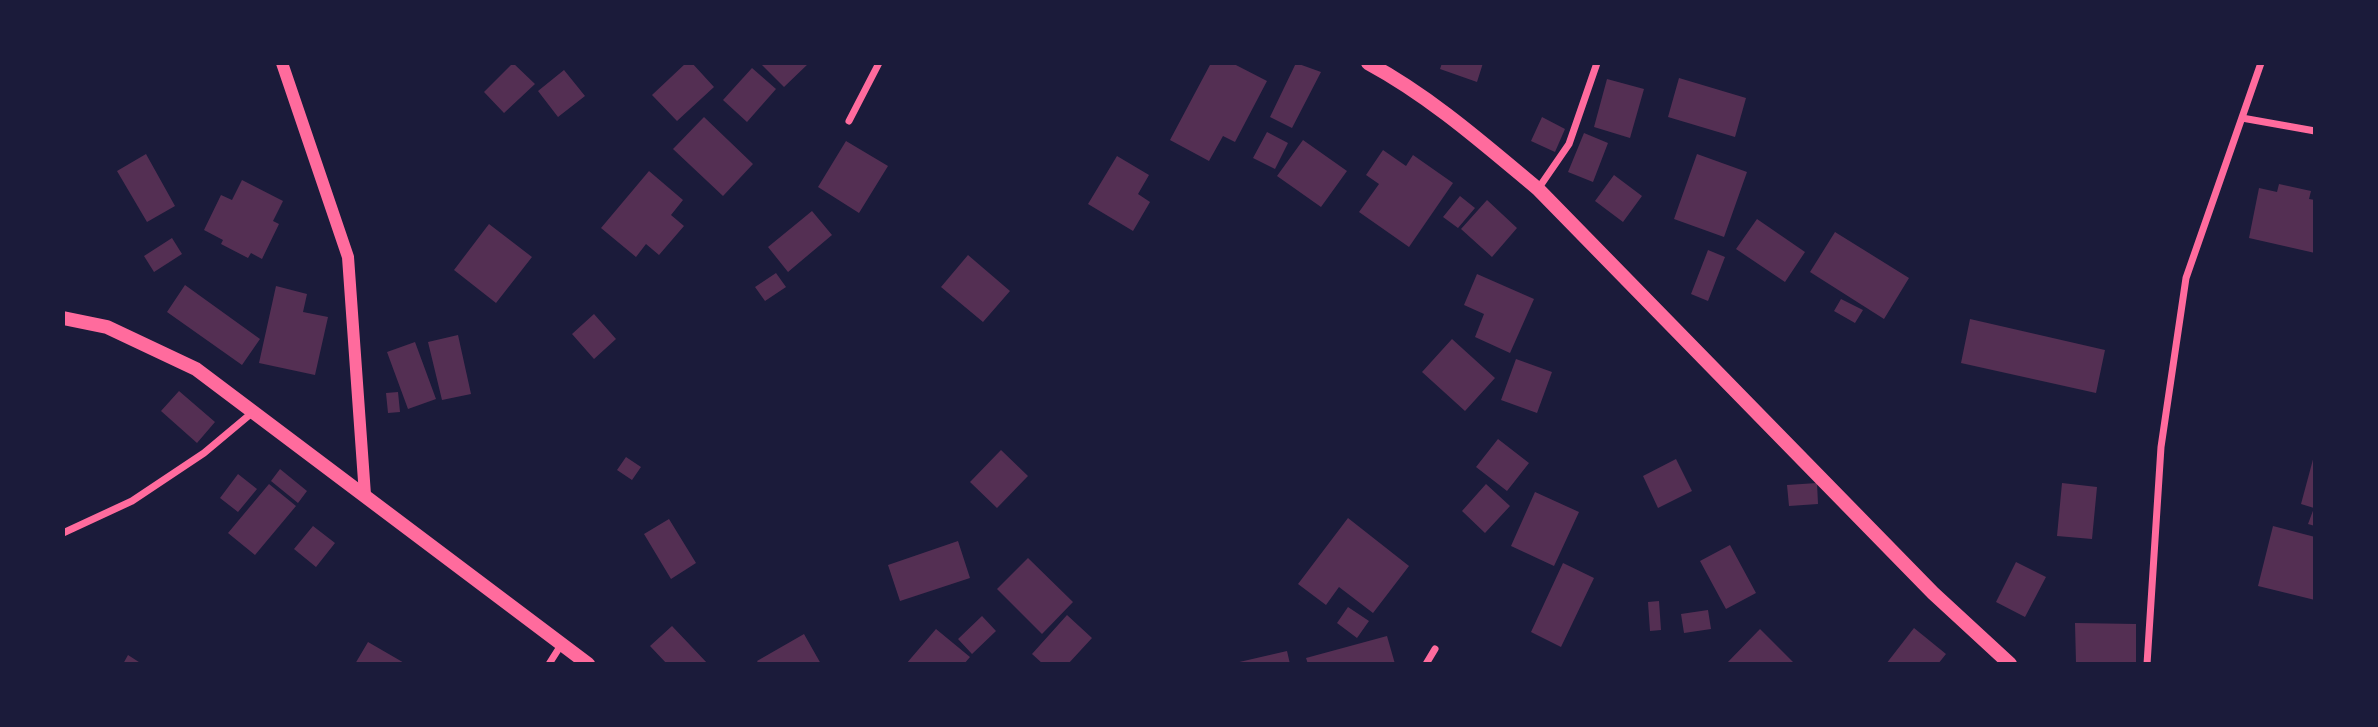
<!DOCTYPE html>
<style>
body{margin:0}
#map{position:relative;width:2378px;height:727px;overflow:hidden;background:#1b1b3a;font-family:Lora,serif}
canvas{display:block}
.frame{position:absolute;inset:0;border:65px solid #1b1b3a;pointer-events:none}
</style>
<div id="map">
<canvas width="2378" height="727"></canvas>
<div class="frame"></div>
</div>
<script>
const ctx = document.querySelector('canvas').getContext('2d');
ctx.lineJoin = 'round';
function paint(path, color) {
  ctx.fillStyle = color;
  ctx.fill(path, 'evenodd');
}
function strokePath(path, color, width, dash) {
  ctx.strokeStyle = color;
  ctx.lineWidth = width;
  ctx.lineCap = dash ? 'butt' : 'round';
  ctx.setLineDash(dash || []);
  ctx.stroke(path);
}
const building = new Path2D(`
 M513 63 535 84 504 113 484 92Z
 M686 63H692L714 87 677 121 652 95Z
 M760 63H809L784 87Z
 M1211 63H1232L1267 81 1235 142 1223 136 1209 161 1170 140Z
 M1296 63 1321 72 1292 128 1270 117Z
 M1442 63H1483L1477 82 1440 69Z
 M752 68 776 89 747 122 723 100Z
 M564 70 585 96 558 117 538 91Z
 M1679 78 1746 98 1735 137 1668 117Z
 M1607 79 1644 89 1630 138 1594 127Z
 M704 117 753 164 723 196 673 149Z
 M1542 117 1565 129 1555 152 1531 141Z
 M1267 132 1288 143 1275 169 1253 158Z
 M1584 133 1608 143 1593 182 1568 172Z
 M1303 140 1347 171 1321 207 1277 176Z
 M846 141 888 166 859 213 818 187Z
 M1383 150 1406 166 1413 155 1453 183 1409 247 1359 212 1379 184 1366 175Z
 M146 154 175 206 147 222 117 171Z
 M1697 154 1747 172 1724 237 1674 219Z
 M1117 156 1149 175 1138 194 1150 202 1133 231 1088 204Z
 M649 171 683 200 671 215 684 226 659 255 646 244 636 257 601 228Z
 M1614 175 1642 196 1623 222 1595 201Z
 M242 180 283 201 273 221 279 224 262 259 251 253 248 258 221 244 223 240 204 230 221 195 232 200Z
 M2279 184 2311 191 2309 199 2315 200V253L2249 238 2259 188 2277 192Z
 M1460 196 1475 208 1458 228 1443 217Z
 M1487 200 1517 228 1492 257 1461 229Z
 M812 211 832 235 788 272 768 247Z
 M1757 219 1805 252 1785 282 1736 249Z
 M489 224 532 257 496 303 454 270Z
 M1835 232 1909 278 1884 319 1810 272Z
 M172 238 182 254 154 272 144 256Z
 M1708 250 1725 257 1708 301 1691 294Z
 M968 255 1010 291 983 322 941 287Z
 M776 273 786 287 765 301 755 287Z
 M1477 274 1534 299 1510 353 1475 337 1484 314 1464 305Z
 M185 285 260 339 242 365 167 312Z
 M276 286 307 294 303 312 328 317 315 375 259 363Z
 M1841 299 1863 310 1855 323 1834 311Z
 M594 314 616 339 594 359 572 334Z
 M1970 319 2105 350 2096 393 1961 363Z
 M458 335 471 394 442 400 428 342Z
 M1452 339 1495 378 1465 411 1422 372Z
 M415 342 436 399 408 409 387 352Z
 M1516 359 1552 372 1537 413 1501 400Z
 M179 391 215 422 197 443 161 411Z
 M398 392 400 412 388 413 386 393Z
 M1498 439 1529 463 1507 491 1476 467Z
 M1001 450 1028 476 997 508 970 482Z
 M2315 452V526L2308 524 2314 508 2301 504Z
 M626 457 641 467 632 480 617 470Z
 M1676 459 1692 491 1658 508 1643 476Z
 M280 469 307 491 298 503 271 481Z
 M238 474 257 489 238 512 220 498Z
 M1817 483 1818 504 1789 506 1787 485Z
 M2062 483 2097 487 2092 539 2057 536Z
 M269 484 296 506 255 555 228 533Z
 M1486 484 1510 506 1485 533 1462 511Z
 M1535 492 1579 512 1554 566 1511 546Z
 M1348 518 1409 566 1373 613 1339 587 1326 605 1298 584Z
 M669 519 696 563 671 579 644 534Z
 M313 526 335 543 316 567 294 549Z
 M2273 526 2315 537V600L2258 586Z
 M958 541 970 578 900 601 888 565Z
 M1730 545 1756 593 1726 609 1700 561Z
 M1028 558 1073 602 1042 634 997 589Z
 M2016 562 2046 577 2025 617 1996 602Z
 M1563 563 1594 578 1561 647 1531 632Z
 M1659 601 1661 630 1650 631 1648 602Z
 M1348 607 1369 621 1357 638 1337 623Z
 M1708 610 1711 629 1684 633 1681 614Z
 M1067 615 1092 638 1068 664H1043L1032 654Z
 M982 616 996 631 972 654 958 639Z
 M2075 623 2136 624V663H2076Z
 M672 626 708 664H667L650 646Z
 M1914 628 1946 654 1938 664H1886Z
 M936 629 970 657 964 664H906Z
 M1760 629 1795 664H1726Z
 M804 634 821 664H759L757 661Z
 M1387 636 1395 664H1308L1306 658Z
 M368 642 406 664H355Z
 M1287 651 1290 664H1235V663Z
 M128 655 142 664H123Z`);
const minor = new Path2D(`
 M2242 118 2315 131
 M849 121 879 63
 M1538 189 1569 144 1597 63
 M63 533 132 501 204 453 253 412
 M549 664 561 645
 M1426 664 1435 649
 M2147 664 2161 447 2186 278 2261 63`);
const tertiary = new Path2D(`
 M282 63 348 257 365 495`);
const secondary = new Path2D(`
 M1368 63C1431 97 1484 144 1538 189L1933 593 2010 664
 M63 318 107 327 196 369 588 664`);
paint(building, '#542f53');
strokePath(minor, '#ff6b9d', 7);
strokePath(tertiary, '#ff6b9d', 12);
strokePath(secondary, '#ff6b9d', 14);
</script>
